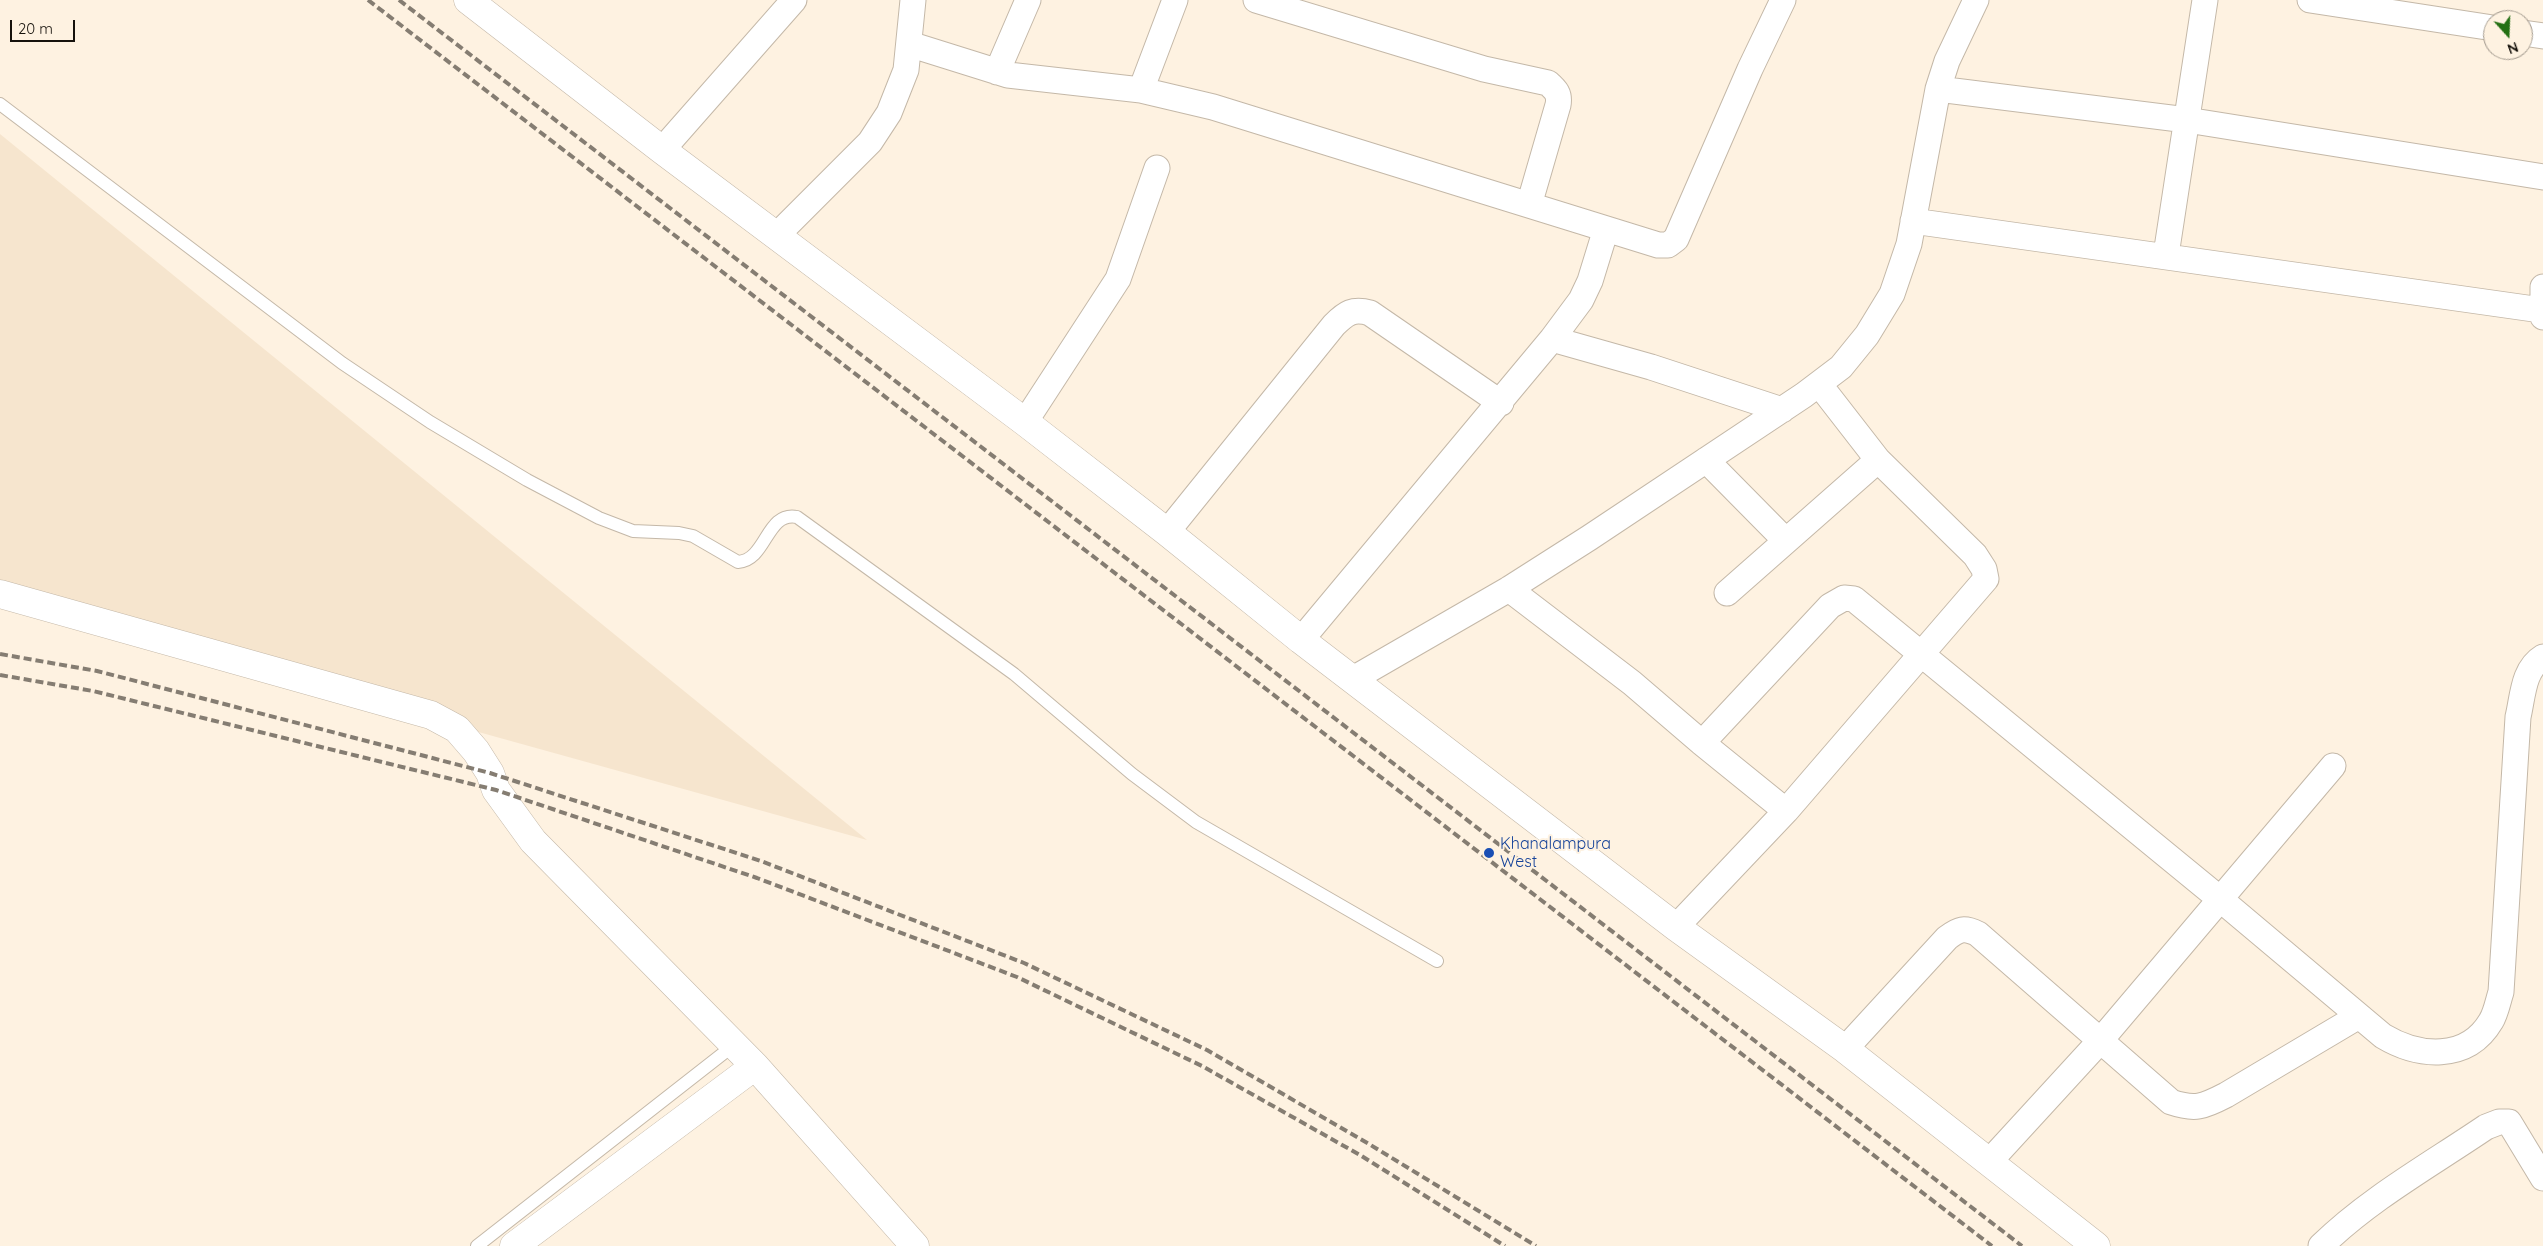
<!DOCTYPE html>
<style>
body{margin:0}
#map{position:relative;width:2543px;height:1246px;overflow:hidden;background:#fef2e1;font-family:Quicksand,sans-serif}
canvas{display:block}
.north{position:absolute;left:2483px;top:10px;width:50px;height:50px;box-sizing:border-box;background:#fef2e1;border:1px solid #a1988c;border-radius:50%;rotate:160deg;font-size:14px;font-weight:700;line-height:20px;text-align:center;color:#16120c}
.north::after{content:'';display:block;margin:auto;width:18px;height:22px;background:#247014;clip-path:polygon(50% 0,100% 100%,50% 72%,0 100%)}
.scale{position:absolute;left:10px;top:20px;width:65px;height:22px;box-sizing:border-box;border:2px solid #16120c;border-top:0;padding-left:6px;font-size:15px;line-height:18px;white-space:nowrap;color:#16120c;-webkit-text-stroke:4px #fef2e1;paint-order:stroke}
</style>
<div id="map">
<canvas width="2543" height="1246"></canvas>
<div class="north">N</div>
<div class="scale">20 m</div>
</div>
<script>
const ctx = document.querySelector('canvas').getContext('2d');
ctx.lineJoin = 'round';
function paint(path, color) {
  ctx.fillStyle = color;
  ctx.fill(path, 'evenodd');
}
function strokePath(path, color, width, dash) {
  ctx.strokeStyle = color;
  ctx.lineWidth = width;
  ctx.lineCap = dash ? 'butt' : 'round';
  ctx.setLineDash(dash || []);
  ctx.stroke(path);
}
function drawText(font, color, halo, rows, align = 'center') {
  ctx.font = font + ' Quicksand,sans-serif';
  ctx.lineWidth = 4;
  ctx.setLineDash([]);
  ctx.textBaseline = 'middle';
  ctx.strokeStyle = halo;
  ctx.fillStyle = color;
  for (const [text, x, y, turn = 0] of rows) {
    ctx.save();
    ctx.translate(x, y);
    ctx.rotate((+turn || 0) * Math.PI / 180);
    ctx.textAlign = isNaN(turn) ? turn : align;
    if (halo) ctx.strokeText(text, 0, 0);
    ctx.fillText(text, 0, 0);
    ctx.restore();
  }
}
const built = new Path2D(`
 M0 134 867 840 0 599Z`);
const service = new Path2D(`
 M0 104 342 363 430 422 527 480 599 518 633 531 679 533 693 536 738 562C767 560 766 511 797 517L1014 674 1132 774 1196 822 1437 961
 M477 1246 734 1045`);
const minor = new Path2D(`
 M1256 0 1484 69 1548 83C1556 90 1560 94 1558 105L1529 205
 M2310 0 2493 28
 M2523 33 2543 36
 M909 44 1008 75 1141 90 1213 107 1658 245H1668L1676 239 1750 69 1783 0
 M997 72 1028 0
 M1938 89 2187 120 2543 177
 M1141 90 1175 0
 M662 150 794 0
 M1913 221 2541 310
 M776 236 870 142 889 113 906 70 913 0
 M2166 255 2205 0
 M2543 287V317
 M1552 339 1651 367 1782 410
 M1025 422 1118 279 1157 168
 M1706 460 1786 541
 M1167 532 1334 325C1346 313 1353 308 1370 313L1501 403
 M1509 589 1632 683 1702 743 1786 811
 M1727 593 1878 460
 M1301 640 1552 339 1581 300 1590 281 1606 229
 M1353 679 1509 589 1589 538 1804 395 1841 367 1867 335 1892 294 1909 244 1938 89 1947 61 1976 0
 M1702 743 1830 606 1844 598 1854 599 2220 899 2383 1036C2418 1057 2467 1062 2491 1021 2496 1013 2498 1001 2501 992L2518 717C2523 696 2523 669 2543 657
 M1676 927 1786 811 1986 579 1984 569 1975 555 1878 460 1819 384
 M1845 1049 1947 938C1959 929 1964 927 1978 934L2171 1102C2195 1110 2203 1107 2226 1095L2359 1016
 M1989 1162 2100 1041 2333 766
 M2321 1246C2369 1199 2430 1165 2486 1127L2499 1122H2509L2543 1178`);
const tertiary = new Path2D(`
 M0 594 431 715 457 729 476 751 490 773 496 790 533 841 755 1066
 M514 1246 755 1066 915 1246`);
const secondary = new Path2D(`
 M468 0 662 150 1025 422 1167 532 1301 640 1676 927 1845 1049 2096 1246`);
const rail = new Path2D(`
 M368 0 1992 1246
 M399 0 2022 1246
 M0 654 97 671 490 773 761 861 1024 963 1207 1050 1369 1144 1536 1246
 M0 675 93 691 496 790 757 878 1017 977 1202 1066 1360 1155 1505 1246`);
const markers = [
 [1489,853,6,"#1a4fb4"]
];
const transitNames = [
 ["Khanalampura",1500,844],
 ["West",1500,862]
];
paint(built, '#f6e5ce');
strokePath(service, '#c4b8a8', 14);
strokePath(minor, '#c4b8a8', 27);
strokePath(tertiary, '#c4b8a8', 29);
strokePath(secondary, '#c4b8a8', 29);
strokePath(service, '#fff', 12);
strokePath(minor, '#fff', 25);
strokePath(tertiary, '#fff', 28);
strokePath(secondary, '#fff', 28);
strokePath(rail, '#857d72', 4, [8, 4]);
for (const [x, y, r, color] of markers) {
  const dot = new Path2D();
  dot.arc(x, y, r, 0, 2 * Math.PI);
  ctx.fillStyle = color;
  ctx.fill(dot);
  strokePath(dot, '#fef2e1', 2);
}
drawText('16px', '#164399', '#fef2e1', transitNames, 'left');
</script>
